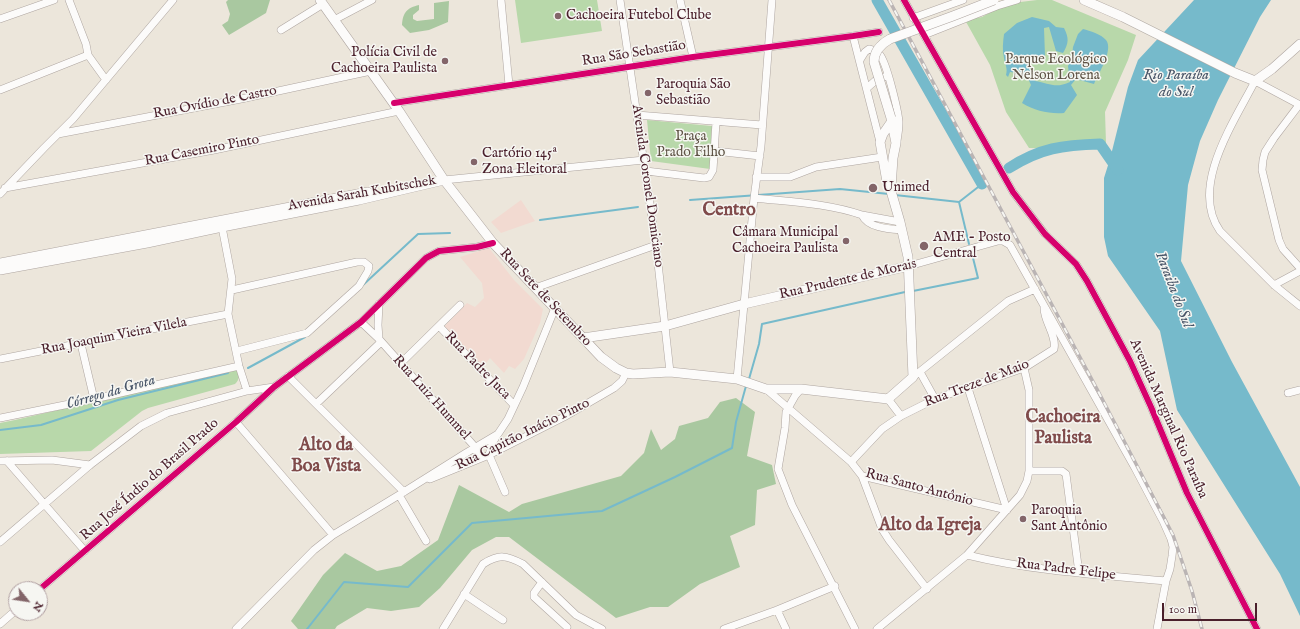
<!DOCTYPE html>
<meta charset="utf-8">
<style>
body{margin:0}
#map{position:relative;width:1300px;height:629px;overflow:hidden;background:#ece6db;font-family:"IM FELL English",serif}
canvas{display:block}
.north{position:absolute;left:8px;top:581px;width:40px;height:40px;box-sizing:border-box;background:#f6f6f2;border:1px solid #b1a0a2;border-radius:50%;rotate:120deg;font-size:11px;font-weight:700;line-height:16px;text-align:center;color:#4a1f2b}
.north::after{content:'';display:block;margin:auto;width:14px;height:18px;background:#836569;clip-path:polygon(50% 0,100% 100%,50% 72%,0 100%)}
.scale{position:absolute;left:1162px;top:603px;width:95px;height:18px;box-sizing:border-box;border:2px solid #4a1f2b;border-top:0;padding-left:5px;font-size:12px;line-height:14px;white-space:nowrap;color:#4a1f2b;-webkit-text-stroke:3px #f6f6f2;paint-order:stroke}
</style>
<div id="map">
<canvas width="1300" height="629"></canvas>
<div class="north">N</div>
<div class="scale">100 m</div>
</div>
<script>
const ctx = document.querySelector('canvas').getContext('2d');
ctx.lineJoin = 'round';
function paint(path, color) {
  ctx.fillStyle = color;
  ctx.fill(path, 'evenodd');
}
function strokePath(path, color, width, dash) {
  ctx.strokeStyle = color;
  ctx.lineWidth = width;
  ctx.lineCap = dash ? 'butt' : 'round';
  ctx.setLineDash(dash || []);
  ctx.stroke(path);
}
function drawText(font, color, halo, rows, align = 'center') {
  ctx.font = font + ' "IM FELL English",serif';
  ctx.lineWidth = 3;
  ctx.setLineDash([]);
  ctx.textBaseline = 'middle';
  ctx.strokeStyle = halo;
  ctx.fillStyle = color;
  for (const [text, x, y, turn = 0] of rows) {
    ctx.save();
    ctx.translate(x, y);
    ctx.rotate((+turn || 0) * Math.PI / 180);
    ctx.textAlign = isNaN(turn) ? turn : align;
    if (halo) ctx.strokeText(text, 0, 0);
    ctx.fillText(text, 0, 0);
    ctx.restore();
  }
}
const built = new Path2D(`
 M521 200 535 221 501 233 491 222Z
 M489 248 514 280 543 309 540 323 524 359 515 369 509 366 504 373 490 358 483 367 444 327 467 303 475 307 484 298 482 283 460 257Z`);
const green = new Path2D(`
 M515 0H597L602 31 521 43Z
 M1037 0H1052L1136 35 1128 60 1105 112 1106 143 1081 145 1063 149 1029 148 1006 112 990 65 965 20 982 17 998 8 1012 3Z
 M647 120 712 126 710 169 651 161Z
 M236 369C240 373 240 380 235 384L148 408 142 411 91 451 0 454V423L15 420Z`);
const forest = new Path2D(`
 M228 0H270L266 13 229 35 222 25 228 21 230 14 226 2Z
 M449 1 448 22 429 30 410 33 402 25C403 12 407 8 419 5V10L413 15V19L417 21 434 19V3Z
 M736 398 755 412 747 456 772 465 776 484 757 490 755 525 730 536 740 567 700 584 668 607H650L616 618 509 537H496L472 550 440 588 419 607 391 611 367 608 337 626 335 629H298L291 621 323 575 345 553 377 571 401 566 438 540 459 485 509 512 522 504 621 476 644 453 651 429 661 450 675 439 679 426 708 418 720 402Z`);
const water = new Path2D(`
 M1194 0H1271L1260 17 1218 100 1200 141 1188 185 1181 261 1232 362 1300 487V616L1280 574 1177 410 1160 331 1108 256 1104 237V178L1110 159 1128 87 1138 60Z
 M1032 17 1049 21 1056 27 1064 28C1069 38 1069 43 1063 53L1056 51 1049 27 1044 28 1045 56 1031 63 1030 68 1035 81C1049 83 1055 89 1070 82L1068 66 1072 56 1073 47 1078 34 1083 29C1090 31 1101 34 1106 40 1114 50 1098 74 1094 84L1076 79 1071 85 1077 95 1064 113C1049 114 1035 111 1022 103L1031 85 1026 74 1010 72 1008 77 1006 75C1008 68 1005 65 1004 58 1002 50 1003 42 1004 34L1017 23Z`);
const stream = new Path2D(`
 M895 195 959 202 982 184
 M690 200 840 189 889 194
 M959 202 969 244
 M540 220 638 207
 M363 285 418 234 450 233
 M913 291 978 278 972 254
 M248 368 305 337
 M749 379 759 344 762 324 905 292
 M0 430 41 425 118 400 228 373
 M307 629 344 582 408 587 472 523 602 511 675 477 732 448 736 422 746 386`);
const river = new Path2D(`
 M877 0 982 184
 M1009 168C1040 148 1063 145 1100 144L1118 170`);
const minor = new Path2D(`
 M69 0 86 44 88 55 106 80
 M501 0 509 85
 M620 0 656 245 670 372
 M680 0 693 57
 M904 0 1013 192 1045 234 1076 264 1087 281 1130 361 1151 407 1187 493 1257 629
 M913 18 963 0
 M0 19 54 0
 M334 20 372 0
 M281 30 323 4
 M924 35 997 6 1017 0
 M853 36 880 142
 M860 60 865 52 869 49C874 50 877 52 880 55 887 64 898 110 899 122 899 129 898 135 897 141
 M867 88 875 81 884 77
 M0 90 88 55
 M394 103 693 57 853 36 879 32
 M1299 105 1274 138 1265 152 1263 160 1262 170 1279 240 1283 249 1300 268
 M1300 105 1255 81C1234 122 1189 187 1220 231L1274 285 1300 306
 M637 115 762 125
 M58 134 241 99 371 71
 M715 151 760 156
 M646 171 704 178 709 177 713 170 716 122
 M756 177H790L816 167 882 157
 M444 180 644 160
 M5 188 214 150 399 111
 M0 194 44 148 73 119 173 0
 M754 198C790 202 827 203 862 215
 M900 222 862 215C868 228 889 229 902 230
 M222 227 232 279 228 314 239 366 247 391
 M909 266 998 241H1003L1010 245 1135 468 1163 521 1171 539 1173 547 1172 556 1170 569 1166 581 1157 629
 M1274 285 1300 271
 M535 288 656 245
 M232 290 357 262H364L369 266 368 271 359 286 307 333 237 351
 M379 304 378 325 379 339
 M361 322 379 339 475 447 481 458
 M439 326 514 405
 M81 344 94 399
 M0 359 228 314
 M400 364 460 305
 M920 372 935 399
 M288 376 404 492
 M913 377 1008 301 1035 289
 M737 379 754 198 761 146 772 0
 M968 388 1007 510
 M766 389 851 462 862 476 1007 510
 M801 389 795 396 786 412 785 428 778 469 792 505 855 629
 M1288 393 1300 390
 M888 399 901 416
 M316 404 381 342
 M0 418 94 399 239 366
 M236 422 333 535
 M489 455 505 492
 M489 455 492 444 497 435
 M0 461 52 460 90 465
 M7 461 85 551
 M851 462 882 429 901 416 935 399 1024 368 1054 349C1057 336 1044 322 1044 308
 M1029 471H1062L1066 474 1079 573
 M862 476 882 529 889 540 927 589
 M430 479 489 455 564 417 614 388 622 381 626 373
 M399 495 426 541
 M0 542 90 465 141 426 167 413 247 391 274 387
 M967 555C1032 571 1099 575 1166 581
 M542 582 534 593V597L567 627
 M40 589 236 422 274 387 361 322 426 258 439 251 477 247 493 243
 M464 594 503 620
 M777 610 786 629
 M0 624 16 610
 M236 629 314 550 333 535 399 495 466 453 498 434 508 419 523 387 555 308
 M443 629 483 564C499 554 506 555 523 564L576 615 602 629
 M724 629 777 610 835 586
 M877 629 967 555 1020 495 1027 481 1029 471V390L1024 368`);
const major = new Path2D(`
 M320 0 399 111 444 180 493 243 601 357 616 368 626 373 633 374 670 372 737 379 766 389H801L888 399 913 377 908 257 900 222 891 191 887 182 880 142 883 134 892 121
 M1084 0 1123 17 1235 73 1255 81 1272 69 1300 44
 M891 118 896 143 893 158 891 188
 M0 263 368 192
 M0 270 147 243 222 227 359 200 444 180
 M583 338 665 326 744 304 909 266`);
const rail = new Path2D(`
 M889 0 1098 391 1173 535 1192 591 1202 629`);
const majorBridge = new Path2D(`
 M891 118 874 62C874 51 881 44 890 39L953 16 994 0`);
const cycleway = new Path2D(`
 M904 0 1013 192 1045 234 1076 264 1087 281 1130 361 1151 407 1187 493 1257 629
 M394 103 693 57 853 36 879 32
 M40 589 236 422 274 387 361 322 426 258 439 251 477 247 493 243`);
const markers = [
 [558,16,4,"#836569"],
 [445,61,4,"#836569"],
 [648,93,4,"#836569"],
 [474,162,4,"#836569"],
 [873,188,5,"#836569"],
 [846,241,4,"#836569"],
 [924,246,5,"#836569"],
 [1023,519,4,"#836569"]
];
const poiNames = [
 ["Cachoeira Futebol Clube",566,16],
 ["Polícia Civil de",437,53,"right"],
 ["Cachoeira Paulista",437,69,"right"],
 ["Paroquia São",656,85],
 ["Sebastião",656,101],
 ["Cartório 145ª",482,154],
 ["Zona Eleitoral",482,170],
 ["Unimed",882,188],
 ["Câmara Municipal",838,233,"right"],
 ["Cachoeira Paulista",838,249,"right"],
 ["AME - Posto",933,238],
 ["Central",933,254],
 ["Paroquia",1031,511],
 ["Sant Antônio",1031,527]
];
const streetNames = [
 ["Rua São Sebastião",634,54,-9],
 ["Rua Ovídio de Castro",215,103,-11],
 ["Rua Casemiro Pinto",202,151,-11],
 ["Avenida Coronel Domiciano",647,186,82],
 ["Avenida Sarah Kubitschek",362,194,-10],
 ["Rua Prudente de Morais",848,280,-13],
 ["Rua Sete de Setembro",545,298,47],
 ["Rua Joaquim Vieira Vilela",114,337,-11],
 ["Rua Padre Juca",477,366,46],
 ["Rua Treze de Maio",977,384,-21],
 ["Rua Luiz Hummel",431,398,48],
 ["Avenida Marginal Rio Paraíba",1168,419,66],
 ["Rua Capitão Inácio Pinto",523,435,-26],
 ["Rua José Índio do Brasil Prado",150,480,-41],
 ["Rua Santo Antônio",919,488,15],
 ["Rua Padre Felipe",1066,570,7]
];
const parkNames = [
 ["Parque Ecológico",1056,60],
 ["Nelson Lorena",1056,76],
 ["Praça",691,137],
 ["Prado Filho",691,153]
];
const waterNames = [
 ["Rio Paraíba",1176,76],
 ["do Sul",1176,93],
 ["Paraiba do Sul",1173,290,69],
 ["Córrego da Grota",111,393,-16]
];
const districtNames = [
 ["Centro",729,211],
 ["Cachoeira",1063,418],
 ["Paulista",1063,439],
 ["Alto da",326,446],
 ["Boa Vista",326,467],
 ["Alto da Igreja",930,526]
];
paint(built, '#f2dad1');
paint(green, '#b8d8aa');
paint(forest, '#a9c8a0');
paint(water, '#76bacb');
strokePath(stream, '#76bacb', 2);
strokePath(river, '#76bacb', 11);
strokePath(minor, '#aea5a0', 8);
strokePath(major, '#aea5a0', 10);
strokePath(minor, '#fcfbfa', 7);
strokePath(major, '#fcfbfa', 9);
strokePath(rail, '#bab4b4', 3.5);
strokePath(rail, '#f6f6f2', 2, [6]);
strokePath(majorBridge, '#aea5a0', 10, []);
strokePath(majorBridge, '#fcfbfa', 9);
strokePath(cycleway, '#d6006c', 6);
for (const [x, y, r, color] of markers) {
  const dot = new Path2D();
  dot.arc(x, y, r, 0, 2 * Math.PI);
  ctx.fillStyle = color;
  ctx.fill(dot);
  strokePath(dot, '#f6f6f2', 1.5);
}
drawText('14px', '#4a1f2b', '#f6f6f2', poiNames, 'left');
drawText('14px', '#4a1f2b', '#f6f6f2', streetNames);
drawText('14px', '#5e5345', '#f6f6f2', parkNames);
drawText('italic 15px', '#485568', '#f6f6f2', waterNames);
drawText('bold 18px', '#804b4b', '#f6f6f2', districtNames);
</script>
